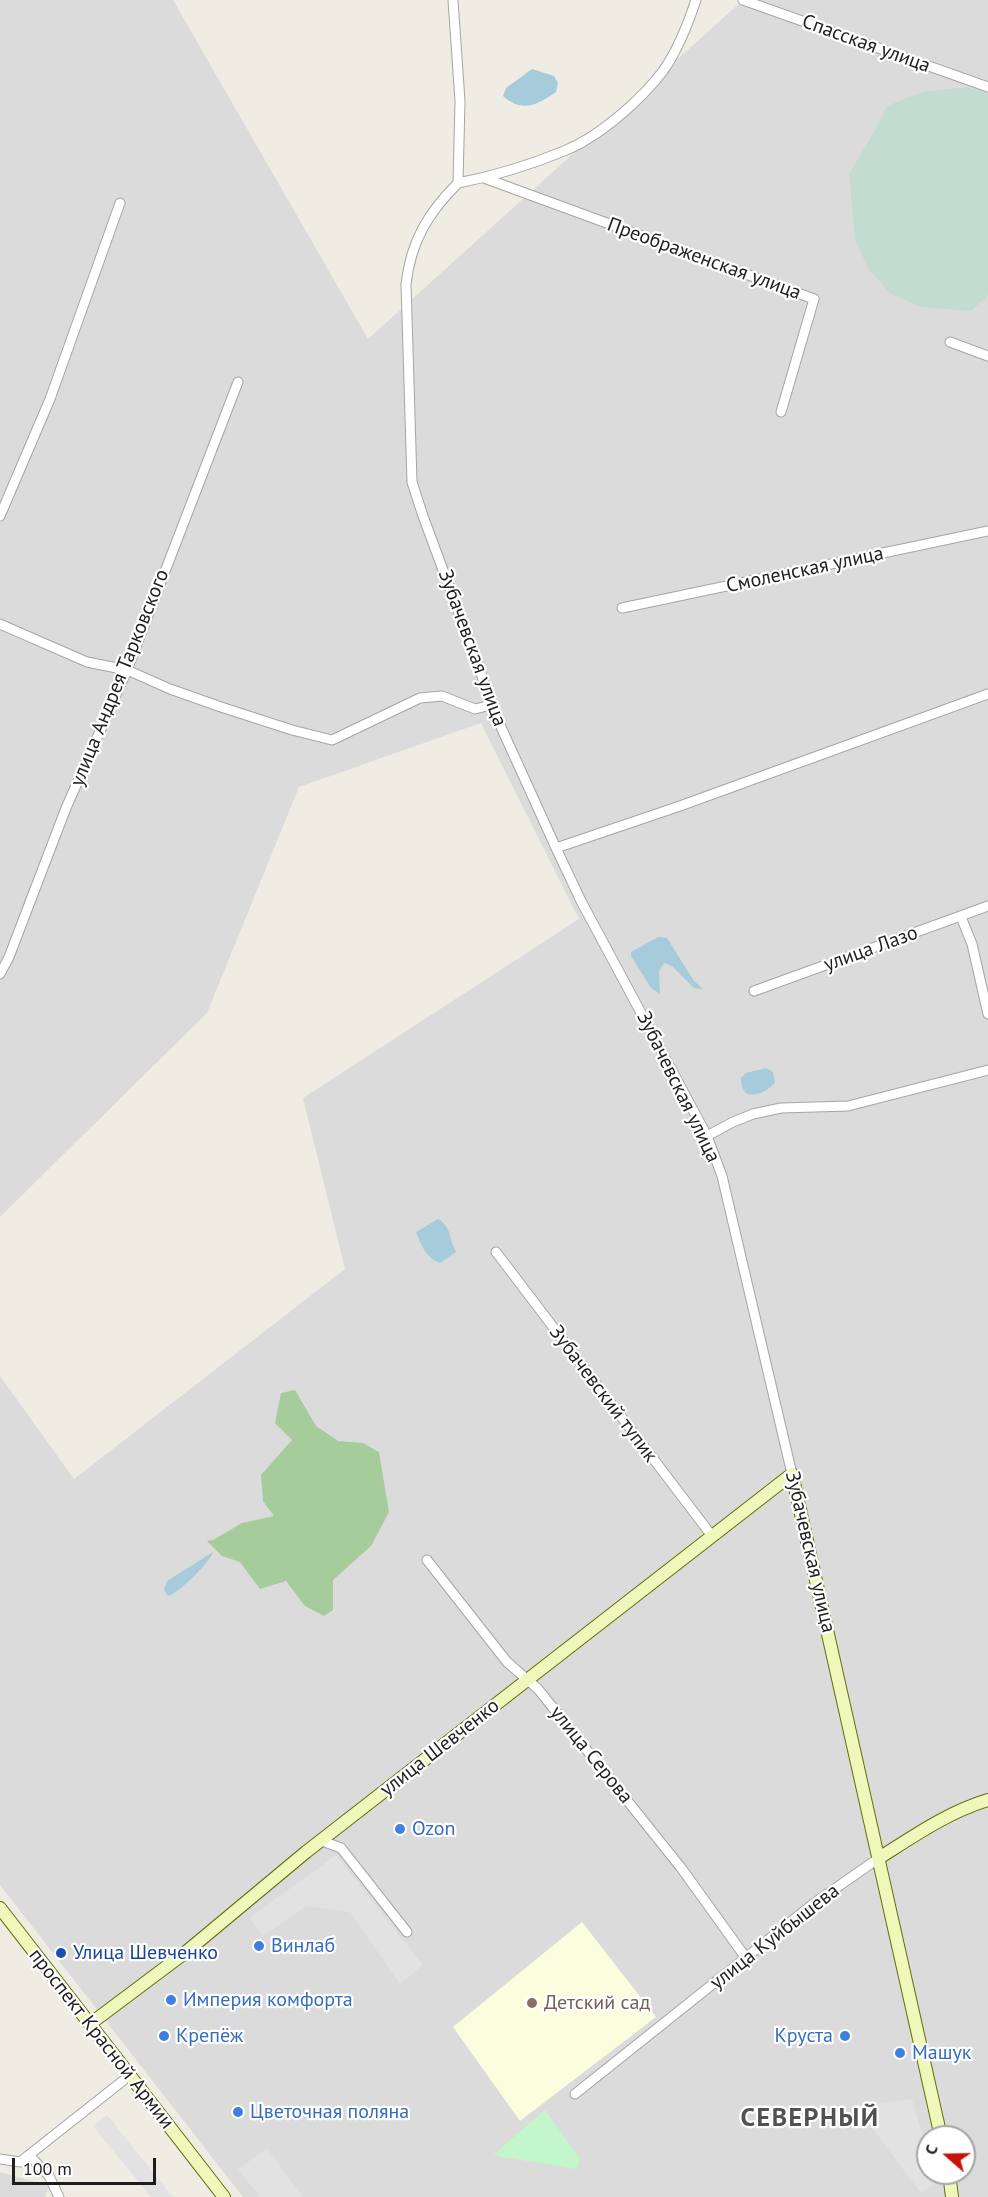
<!DOCTYPE html>
<meta charset="utf-8">
<style>
body{margin:0}
#map{position:relative;width:988px;height:2197px;overflow:hidden;background:#efece4;font-family:"PT Sans",sans-serif}
canvas{display:block}
.north{position:absolute;left:916px;top:2125px;width:60px;height:60px;box-sizing:border-box;background:#fff;border:2px solid #a5a5a5;border-radius:50%;rotate:290deg;font-size:16px;font-weight:700;line-height:24px;text-align:center;color:#1e1e1e}
.north::after{content:'';display:block;margin:auto;width:21px;height:27px;background:#c41508;clip-path:polygon(50% 0,100% 100%,50% 72%,0 100%)}
.scale{position:absolute;left:12px;top:2158px;width:144px;height:27px;box-sizing:border-box;border:3px solid #1e1e1e;border-top:0;padding-left:8px;font-size:18px;line-height:21px;white-space:nowrap;color:#1e1e1e;-webkit-text-stroke:4px #fff;paint-order:stroke}
</style>
<div id="map">
<canvas width="988" height="2197"></canvas>
<div class="north">С</div>
<div class="scale">100 m</div>
</div>
<script>
const ctx = document.querySelector('canvas').getContext('2d');
ctx.lineJoin = 'round';
function paint(path, color) {
  ctx.fillStyle = color;
  ctx.fill(path, 'evenodd');
}
function strokePath(path, color, width, dash) {
  ctx.strokeStyle = color;
  ctx.lineWidth = width;
  ctx.lineCap = dash ? 'butt' : 'round';
  ctx.setLineDash(dash || []);
  ctx.stroke(path);
}
function drawText(font, color, halo, rows, align = 'center') {
  ctx.font = font + ' "PT Sans",sans-serif';
  ctx.lineWidth = 4.5;
  ctx.setLineDash([]);
  ctx.textBaseline = 'middle';
  ctx.strokeStyle = halo;
  ctx.fillStyle = color;
  for (const [text, x, y, turn = 0] of rows) {
    ctx.save();
    ctx.translate(x, y);
    ctx.rotate((+turn || 0) * Math.PI / 180);
    ctx.textAlign = isNaN(turn) ? turn : align;
    if (halo) ctx.strokeText(text, 0, 0);
    ctx.fillText(text, 0, 0);
    ctx.restore();
  }
}
const residential = new Path2D(`
 M0 0H173L368 339 743 0H988V2197H243L0 1885V1376L74 1479 345 1269 303 1098 579 919 481 723 299 787 207 1013 0 1217ZM928 2137H964V2173H928Z
 M0 2172 49 2186 45 2197H0Z`);
const education = new Path2D(`
 M582 1922 656 2017 520 2121 453 2027Z`);
const forest = new Path2D(`
 M295 1390 316 1426 338 1441 363 1443 379 1452 389 1512 371 1546 333 1580V1610L324 1616 305 1606 286 1581 260 1589 240 1562 222 1556 207 1541 213 1540 242 1523 274 1516 263 1501 261 1475 292 1440 275 1423 281 1393Z`);
const wetland = new Path2D(`
 M967 87 988 94V295L971 311 922 307 891 294 869 270 855 240 849 174 874 132 887 106 922 92Z`);
const park = new Path2D(`
 M545 2110 580 2159 576 2169 497 2156 494 2154Z`);
const parking = new Path2D(`
 M336 1855 423 1965 400 1984 350 1912 306 1906 263 1936 249 1918Z
 M912 2099 928 2154V2173H932L935 2185 920 2192 856 2106Z
 M107 2115 173 2197H151L93 2126Z
 M267 2148 303 2197H260L238 2169Z`);
const water = new Path2D(`
 M532 69 554 76 558 83 556 92C537 105 522 113 503 96L506 88Z
 M658 937 667 938 694 981 703 989 694 988 672 966 664 963 659 971 660 994 651 988 631 956V952Z
 M766 1068 773 1072 775 1083C763 1095 741 1104 741 1078L746 1073Z
 M438 1219C452 1227 449 1240 456 1252L440 1263C426 1258 421 1245 416 1232Z
 M213 1552C211 1561 178 1594 168 1596L164 1590 167 1581Z`);
const street = new Path2D(`
 M453 0 460 101 458 183
 M743 0 988 87
 M484 178 814 299 781 412
 M458 183C428 213 411 241 406 284L412 482 423 516 480 670 491 705 556 848 581 901 707 1136 722 1176 792 1474
 M458 183C494 176 530 165 564 151 599 137 640 101 663 71 678 50 688 24 696 0
 M950 342 988 356
 M0 516 50 399 120 203
 M622 608 988 531
 M0 624 87 662 127 670 170 689 221 707 292 730 332 740 420 698 442 696 475 709 491 705
 M556 848 680 806 988 694
 M961 917 972 944 988 1014
 M0 974 9 957 66 808 127 670 238 382
 M754 991 988 906
 M707 1136 733 1122 753 1114 781 1108 848 1106 988 1070
 M496 1252 712 1536
 M427 1560 507 1662 538 1689 682 1869 746 1958
 M322 1841 341 1848 407 1932
 M575 2094 813 1904 879 1858
 M29 2155 49 2176 59 2197
 M0 2159 20 2162 129 2076`);
const secondary = new Path2D(`
 M879 1858C914 1836 948 1812 988 1800
 M0 1908 224 2197
 M90 2024 186 1952 306 1852 792 1474 941 2137
 M949 2173 952 2197`);
const markers = [
 [400,1829,6,"#3f7fe0"],
 [259,1946,6,"#3f7fe0"],
 [61,1953,6,"#1a4fb4"],
 [171,2000,6,"#3f7fe0"],
 [532,2003,6,"#8d6e63"],
 [164,2036,6,"#3f7fe0"],
 [845,2036,6,"#3f7fe0"],
 [900,2053,6,"#3f7fe0"],
 [238,2112,6,"#3f7fe0"]
];
const streetNames = [
 ["Спасская улица",866,44,20],
 ["Преображенская улица",704,259,20],
 ["Смоленская улица",805,570,-12],
 ["Зубачевская улица",472,648,70],
 ["улица Андрея Тарковского",120,678,-68],
 ["улица Лазо",871,949,-20],
 ["Зубачевская улица",678,1087,64],
 ["Зубачевский тупик",603,1394,53],
 ["Зубачевская улица",810,1552,77],
 ["улица Шевченко",440,1748,-38],
 ["улица Серова",591,1755,51],
 ["улица Куйбышева",775,1937,-38],
 ["проспект Красной Армии",101,2039,52]
];
const shopNames = [
 ["Ozon",412,1829],
 ["Винлаб",271,1946],
 ["Империя комфорта",183,2000],
 ["Крепёж",176,2036],
 ["Круста",833,2036,"right"],
 ["Машук",912,2053],
 ["Цветочная поляна",250,2112]
];
const transitNames = [
 ["Улица Шевченко",73,1953]
];
const educationNames = [
 ["Детский сад",544,2003]
];
const districtNames = [
 ["СЕВЕРНЫЙ",810,2119]
];
paint(residential, '#dcdbdb');
paint(education, '#fbfede');
paint(forest, '#a6cc9b');
paint(wetland, '#c2dcd2');
paint(park, '#c3f7cb');
paint(parking, '#e2e2e2');
paint(water, '#a6cbdb');
strokePath(street, '#a5a5a5', 11);
strokePath(secondary, '#5e7109', 14);
strokePath(street, '#fff', 9);
strokePath(secondary, '#eff7ba', 12);
for (const [x, y, r, color] of markers) {
  const dot = new Path2D();
  dot.arc(x, y, r, 0, 2 * Math.PI);
  ctx.fillStyle = color;
  ctx.fill(dot);
  strokePath(dot, '#fff', 2);
}
drawText('20px', '#1e1e1e', '#fff', streetNames);
drawText('20px', '#366cbe', '#fff', shopNames, 'left');
drawText('20px', '#164399', '#fff', transitNames, 'left');
drawText('20px', '#785e54', '#fff', educationNames, 'left');
ctx.letterSpacing = '1.5px';
drawText('bold 26px', '#515151', '#fff', districtNames);
ctx.letterSpacing = '0px';
</script>
